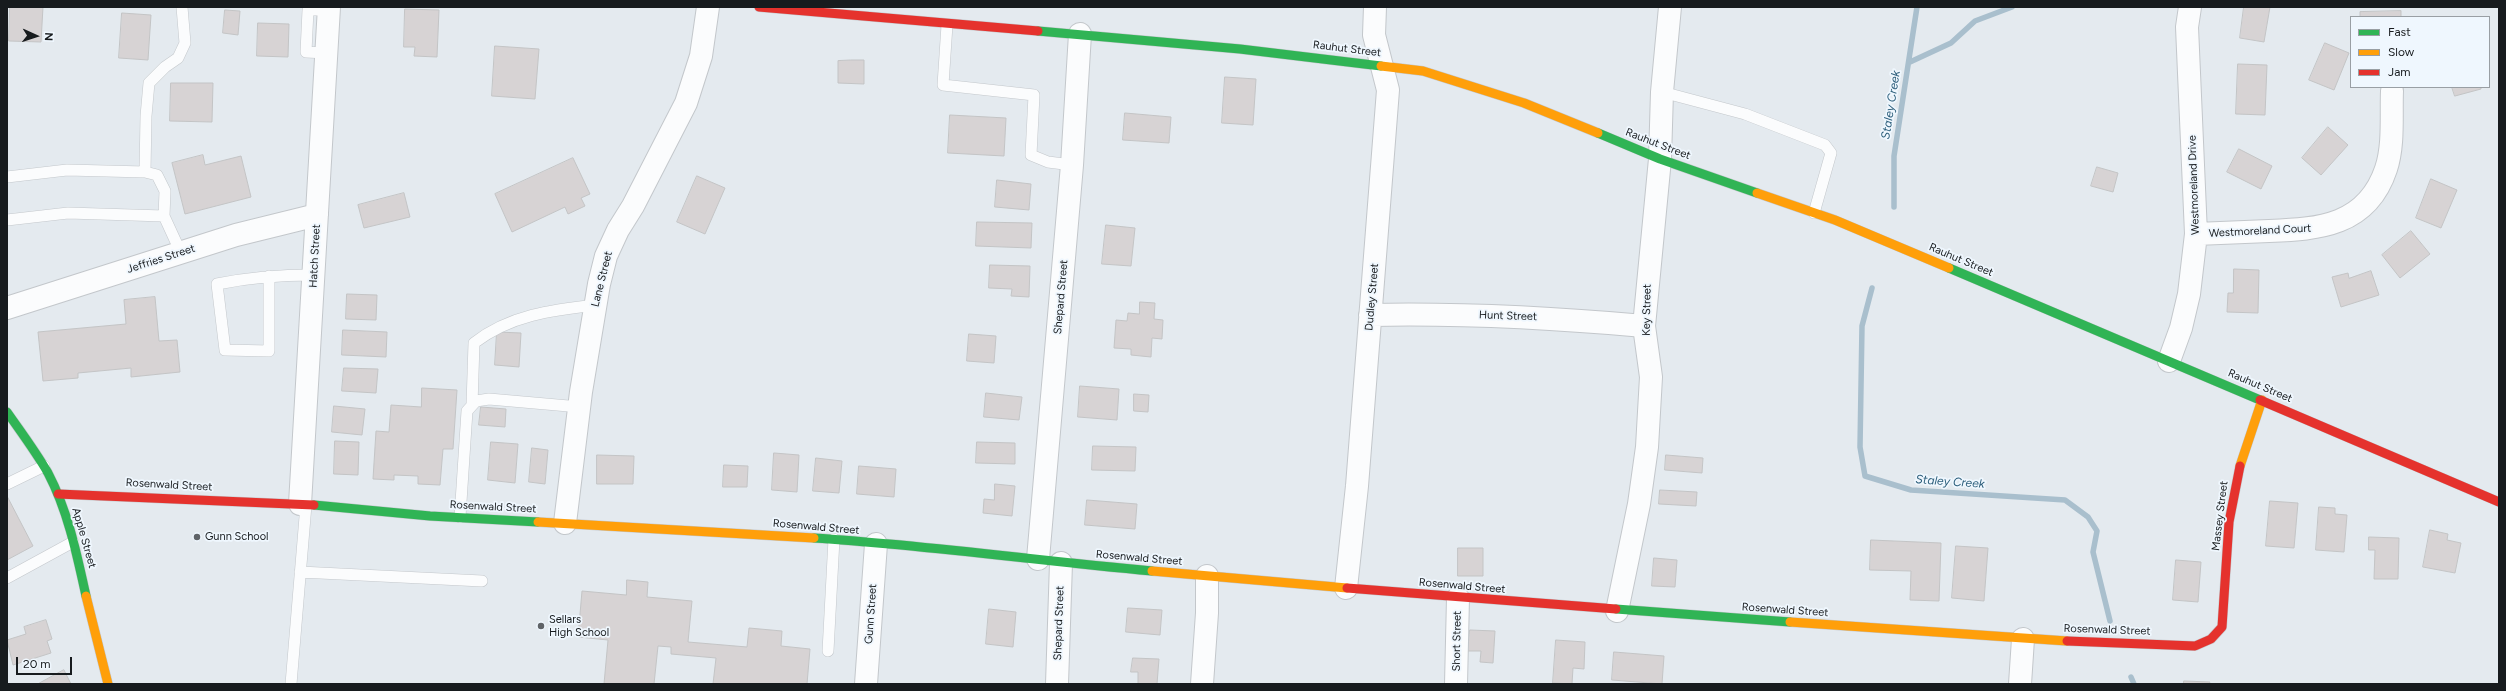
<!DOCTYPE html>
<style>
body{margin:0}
#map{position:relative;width:2506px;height:691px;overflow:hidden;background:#e4eaef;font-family:Figtree,sans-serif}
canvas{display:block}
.frame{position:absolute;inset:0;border:8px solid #171b1e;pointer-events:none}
.legend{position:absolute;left:2350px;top:16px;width:140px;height:72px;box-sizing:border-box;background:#eff7fe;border:1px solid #999fa4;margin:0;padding:5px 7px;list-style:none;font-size:12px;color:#171b1e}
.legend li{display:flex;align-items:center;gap:8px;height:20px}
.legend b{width:20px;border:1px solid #999fa4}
.north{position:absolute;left:16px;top:16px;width:40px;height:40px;-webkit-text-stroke:3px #eff7fe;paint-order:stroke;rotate:93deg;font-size:11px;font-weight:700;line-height:16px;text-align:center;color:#171b1e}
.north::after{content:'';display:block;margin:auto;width:14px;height:18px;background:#171b1e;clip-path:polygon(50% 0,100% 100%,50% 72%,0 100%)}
.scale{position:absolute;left:16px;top:657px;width:56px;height:18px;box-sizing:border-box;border:2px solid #171b1e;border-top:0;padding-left:5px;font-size:12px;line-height:14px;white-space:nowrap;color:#171b1e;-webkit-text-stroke:3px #eff7fe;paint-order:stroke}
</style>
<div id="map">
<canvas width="2506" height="691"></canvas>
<div class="frame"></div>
<ul class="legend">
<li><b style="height:5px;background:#30b455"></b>Fast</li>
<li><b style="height:5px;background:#ff9f0a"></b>Slow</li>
<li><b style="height:5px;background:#e5322d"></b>Jam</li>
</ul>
<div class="north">N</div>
<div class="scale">20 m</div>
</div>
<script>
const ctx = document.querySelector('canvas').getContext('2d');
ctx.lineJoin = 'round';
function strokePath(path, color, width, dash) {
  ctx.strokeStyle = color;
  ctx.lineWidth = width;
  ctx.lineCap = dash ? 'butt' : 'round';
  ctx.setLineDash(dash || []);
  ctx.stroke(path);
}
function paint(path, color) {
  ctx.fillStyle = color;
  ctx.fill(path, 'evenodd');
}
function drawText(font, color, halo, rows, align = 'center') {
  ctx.font = font + ' Figtree,sans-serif';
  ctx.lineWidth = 3.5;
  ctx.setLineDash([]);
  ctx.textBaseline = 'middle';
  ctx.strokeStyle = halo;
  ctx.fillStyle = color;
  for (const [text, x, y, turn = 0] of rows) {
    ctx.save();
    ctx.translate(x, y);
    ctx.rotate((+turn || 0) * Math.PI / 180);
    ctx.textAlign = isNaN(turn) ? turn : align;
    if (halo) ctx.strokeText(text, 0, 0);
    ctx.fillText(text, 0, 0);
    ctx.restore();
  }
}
const stream = new Path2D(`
 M1910 62 1951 43 1975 21 2012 7
 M1894 207V156L1917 7
 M1872 288 1862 326 1860 447 1865 476 1911 490 2065 500 2088 517 2097 531 2093 552 2110 621
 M2131 677 2134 684`);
const building = new Path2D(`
 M10 7H43L41 42 9 41Z
 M2244 7H2270L2264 42 2240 38Z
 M405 9 439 10 437 57 414 56 415 47H404Z
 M225 10 240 11 238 35 223 33Z
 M2401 11V17H2360V12Z
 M122 13 151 15 148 60 119 58Z
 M258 23 289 24 288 57 257 56Z
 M2325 43 2349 53 2334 90 2309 80Z
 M495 46 539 49 535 99 492 96Z
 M851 60H864V84L838 83V61Z
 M2238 64 2267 65 2265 115 2236 114Z
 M1225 77 1256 79 1253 125 1222 123Z
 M171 83H213L212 122 170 121Z
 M2452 87H2481V89L2455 96Z
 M1125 113 1171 117 1169 143 1123 140Z
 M950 115 1006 118 1004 156 948 153Z
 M2328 127 2348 145 2321 175 2302 158Z
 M2239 149 2272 166 2261 189 2227 172Z
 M203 155 205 165 241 156 251 197 185 214 172 163Z
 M573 158 590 194 581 198 585 206 568 214 565 207 512 232 495 194Z
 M2097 167 2118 173 2113 192 2091 186Z
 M697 176 725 188 705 234 677 222Z
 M2431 179 2457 190 2441 228 2416 218Z
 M997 180 1031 184 1029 210 995 207Z
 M404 193 410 217 364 228 358 205Z
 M977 222 1032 223 1031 248 976 246Z
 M1106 225 1135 228 1131 266 1102 264Z
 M2411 231 2430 254 2400 278 2382 255Z
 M990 265 1030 266 1029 297 1011 296 1012 289 989 288Z
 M2234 269 2259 270 2258 313 2227 312 2228 293H2233Z
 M2371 271 2379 295 2341 307 2332 277 2348 273 2349 278Z
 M347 294 377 295 376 320 346 319Z
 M155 297 159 341 177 340 180 372 131 377V368L78 373V378L43 381 38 332 126 324 124 300Z
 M1140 302 1155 303 1154 319 1163 320 1162 339 1152 338 1151 357 1131 355V349L1114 348 1116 320 1127 321 1128 313 1139 314Z
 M343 330 387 332 386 357 342 355Z
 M497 332 521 333 519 367 495 365Z
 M969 334 996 336 994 363 967 361Z
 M344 368 378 369 376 393 342 391Z
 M1080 386 1119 389 1117 420 1078 417Z
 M422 388 457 390 453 449H443L440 485 418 484V476L394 475V480L373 479 376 431 389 432 391 405 421 407Z
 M986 393 1022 397 1019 420 984 417Z
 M1134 394 1149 395 1148 412 1134 411Z
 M334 406 365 409 362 435 332 432Z
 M481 407 506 409 505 427 479 425Z
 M335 441 359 442 358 475 334 474Z
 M491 442 518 444 515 483 488 480Z
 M977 442 1015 443V464L976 463Z
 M1093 446 1136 447 1135 471 1092 470Z
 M532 448 548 450 545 484 529 482Z
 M774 453 799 455 797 492 772 490Z
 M597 455 634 456 633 484H597Z
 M1666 455 1703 458 1702 473 1665 470Z
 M816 458 842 461 839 493 813 491Z
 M724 465 748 466 747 487H723Z
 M859 466 896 469 894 497 857 494Z
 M995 484 1015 486 1012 516 983 513 984 499 994 500Z
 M1660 490 1697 492 1696 506 1659 504Z
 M7 496 33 546 7 560Z
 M1087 500 1137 504 1135 529 1085 525Z
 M2270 501 2298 503 2294 548 2266 546Z
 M2319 507 2335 508V514L2347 515 2344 552 2316 550Z
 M2430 530 2448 534 2447 540 2461 543 2455 573 2423 567Z
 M2369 537 2399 538 2398 579H2374L2375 550H2369Z
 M1871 540 1941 543 1939 601 1910 600 1911 571 1870 570Z
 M1956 546 1988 548 1984 601 1952 598Z
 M1458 548H1483V576H1458Z
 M1654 558 1677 560 1675 587 1652 586Z
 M2176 560 2201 562 2198 602 2173 600Z
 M627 580 648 582 647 597 692 601 688 642 747 647 749 628 782 631 781 646 810 649 807 684H713L716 658 671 654V647L658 646 654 684H604L608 640 578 637 582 591 626 595Z
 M1128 608 1162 610 1160 635 1126 632Z
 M989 609 1016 612 1013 647 986 644Z
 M46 620 52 639 47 641 51 653 13 665 7 640 26 634 24 627Z
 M1470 630 1495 631 1493 663 1480 662 1481 651H1468Z
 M1556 640 1585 642 1584 669 1573 668 1572 684 1553 683Z
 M1614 652 1664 656 1662 684 1612 680Z
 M1133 658 1159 659 1157 684H1138V672H1131Z
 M64 670 71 684H38Z
 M2184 681 2210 682 2209 684H2184Z`);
const lane = new Path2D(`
 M947 25 943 85 1034 95 1031 155 1048 162 1072 165
 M327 53 306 52 308 10H329
 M1662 92 1745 114 1825 145 1831 153 1814 213
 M145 172 146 116 149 83 165 67 178 58 185 43 182 7
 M7 177 67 170 145 172 157 175 165 191 164 216 181 253
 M7 220 68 213 164 216
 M269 276V351L225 350 217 284C251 277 279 275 314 275
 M472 405 474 343C510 315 552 310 596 305
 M7 484 44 466
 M460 517 467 411 476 401 489 399 580 407
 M300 572 482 581
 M7 578 73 542
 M828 651 834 539
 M291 684 306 505`);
const street = new Path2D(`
 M2196 234C2221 233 2245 232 2269 231 2319 229 2367 226 2386 169 2394 145 2391 116 2392 91
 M7 308 236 235 317 215
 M1370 315C1462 313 1553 318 1644 326
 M2169 361 2181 328 2189 294 2196 234 2187 27 2190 7
 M300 504 329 7
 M565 523 581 392 599 284 606 256 618 230 633 206 686 103 701 56 708 7
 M1038 559 1072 165 1080 34
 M1346 588 1357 486 1388 90 1374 35 1375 7
 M1617 611 1639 504 1647 447 1651 377 1644 326 1660 159 1662 92 1670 7
 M866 684 876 544
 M1057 684 1061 563
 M1202 684 1207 613V576
 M1456 684 1458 598
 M2020 684 2023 639`);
const fast = new Path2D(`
 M1038 31 1240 49 1381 66
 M1598 133 1660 159 1757 193
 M1949 268 2260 400
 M7 412C21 432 36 452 48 473 68 511 77 555 86 596
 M314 505 430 516 538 522
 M814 538C927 545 1039 561 1152 571
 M1616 609 1790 622`);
const slow = new Path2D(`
 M1381 66 1423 71 1524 103 1598 133
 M1757 193 1835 220 1949 268
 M2240 466 2262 400
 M538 522 814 538
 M1152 571 1347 588
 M86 596 108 684
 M1790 622 2067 641`);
const jam = new Path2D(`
 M759 7 1038 31
 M2260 400 2499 502
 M58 494 314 505
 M1347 588 1616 609
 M2067 641 2195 646 2211 639 2222 627 2229 522 2240 466`);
const markers = [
 [197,537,4,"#5f6367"],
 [541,626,4,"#5f6367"]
];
const streetNames = [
 ["Rauhut Street",1347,49,7],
 ["Rauhut Street",1658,144,21],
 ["Westmoreland Drive",2194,185,-92],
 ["Westmoreland Court",2260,231,-3],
 ["Hatch Street",315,256,-87],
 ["Jeffries Street",161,259,-18],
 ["Rauhut Street",1961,260,23],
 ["Lane Street",602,279,-76],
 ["Shepard Street",1061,297,-85],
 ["Dudley Street",1372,297,-85],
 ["Key Street",1647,310,-89],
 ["Hunt Street",1508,316,2],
 ["Rauhut Street",2260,386,23],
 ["Rosenwald Street",169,485,3],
 ["Rosenwald Street",493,507,3],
 ["Massey Street",2220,516,-83],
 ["Rosenwald Street",816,527,5],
 ["Apple Street",84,538,74],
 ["Rosenwald Street",1139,558,5],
 ["Rosenwald Street",1462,586,5],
 ["Rosenwald Street",1785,610,4],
 ["Gunn Street",871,614,-86],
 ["Shepard Street",1059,623,-88],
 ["Rosenwald Street",2107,630,2],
 ["Short Street",1457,641,-89]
];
const poiNames = [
 ["Gunn School",205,537],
 ["Sellars",549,620],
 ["High School",549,633]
];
const waterNames = [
 ["Staley Creek",1891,105,-81],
 ["Staley Creek",1950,482,4]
];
strokePath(stream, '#a9bfcd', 5.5);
paint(building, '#d7d3d4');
strokePath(building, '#c3c4c5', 1);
strokePath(lane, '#c3c7cb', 12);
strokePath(street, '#c3c7cb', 24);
strokePath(fast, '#c3c7cb', 10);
strokePath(slow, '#c3c7cb', 10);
strokePath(jam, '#c3c7cb', 10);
strokePath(lane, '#fbfcfd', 11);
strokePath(street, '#fbfcfd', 22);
strokePath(fast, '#30b455', 9);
strokePath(slow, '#ff9f0a', 9);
strokePath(jam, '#e5322d', 9);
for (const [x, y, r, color] of markers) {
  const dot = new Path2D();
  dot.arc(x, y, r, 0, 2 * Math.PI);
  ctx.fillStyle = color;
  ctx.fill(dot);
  strokePath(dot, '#eff7fe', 1.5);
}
drawText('11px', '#171b1e', '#eff7fe', streetNames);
drawText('11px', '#171b1e', '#eff7fe', poiNames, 'left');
drawText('italic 12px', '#2b5d7a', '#eff7fe', waterNames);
</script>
